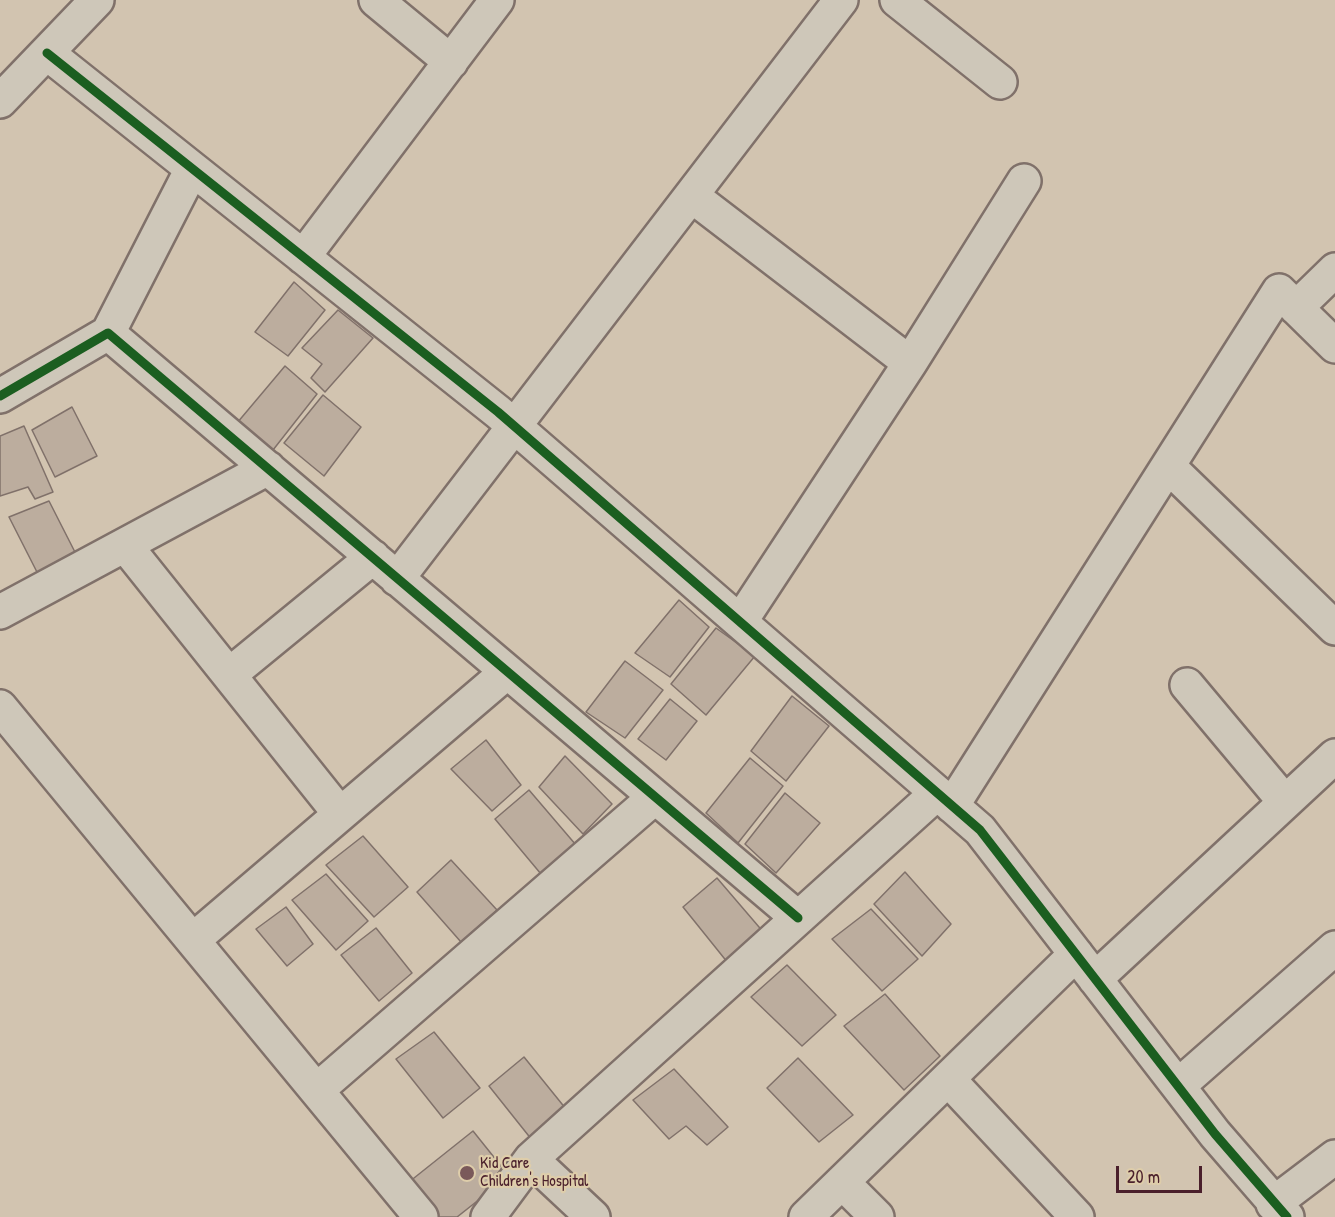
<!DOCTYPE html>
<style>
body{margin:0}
#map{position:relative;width:1335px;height:1217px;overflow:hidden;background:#d2c4b0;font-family:"Patrick Hand",sans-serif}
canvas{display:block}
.scale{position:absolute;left:1116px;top:1166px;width:86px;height:27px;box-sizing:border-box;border:3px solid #4a1f2b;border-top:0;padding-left:8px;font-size:18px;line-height:21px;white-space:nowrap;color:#4a1f2b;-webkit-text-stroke:4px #decdaa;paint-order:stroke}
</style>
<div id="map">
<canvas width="1335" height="1217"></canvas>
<div class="scale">20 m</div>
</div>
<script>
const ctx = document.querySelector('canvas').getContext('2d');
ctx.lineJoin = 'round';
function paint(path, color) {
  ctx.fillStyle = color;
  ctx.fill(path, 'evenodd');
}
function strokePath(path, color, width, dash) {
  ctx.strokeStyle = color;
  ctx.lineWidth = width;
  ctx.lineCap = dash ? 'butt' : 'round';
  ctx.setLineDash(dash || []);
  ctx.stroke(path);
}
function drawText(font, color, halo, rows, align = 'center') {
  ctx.font = font + ' "Patrick Hand",sans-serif';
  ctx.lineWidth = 4.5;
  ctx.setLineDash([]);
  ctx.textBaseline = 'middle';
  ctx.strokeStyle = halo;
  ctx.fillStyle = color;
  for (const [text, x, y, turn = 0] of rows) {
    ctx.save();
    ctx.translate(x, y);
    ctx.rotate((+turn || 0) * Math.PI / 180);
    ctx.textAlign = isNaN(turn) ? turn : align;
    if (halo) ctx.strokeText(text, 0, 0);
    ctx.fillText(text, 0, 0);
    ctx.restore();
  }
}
const building = new Path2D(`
 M294 282 325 310 288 356 255 332Z
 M338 310 373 338 325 392 311 378 322 364 302 348Z
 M285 366 317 394 273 450 237 423Z
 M323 395 361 427 324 476 284 443Z
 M72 407 97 456 55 477 32 430Z
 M24 426 53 492 35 499 28 487 0 496V436Z
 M49 501 80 562 41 580 9 517Z
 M679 600 709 627 670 677 635 653Z
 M716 628 755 656 706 715 671 684Z
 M625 661 663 690 625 738 586 712Z
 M792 696 829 726 786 781 751 751Z
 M670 699 697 721 666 760 638 739Z
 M486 740 521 785 492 811 451 769Z
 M565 756 612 804 583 834 539 787Z
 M750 758 783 786 738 843 706 813Z
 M529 790 576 845 541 874 495 819Z
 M785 793 820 823 776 873 745 844Z
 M363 836 408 887 374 917 326 865Z
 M451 860 497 910 461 942 417 892Z
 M905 872 951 924 922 956 874 904Z
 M326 874 368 921 336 950 292 900Z
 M717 878 765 934 728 963 683 907Z
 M286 907 313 944 287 966 256 929Z
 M871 909 918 959 882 991 832 939Z
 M376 928 412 973 379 1001 341 955Z
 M787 965 836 1015 802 1046 751 997Z
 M885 994 940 1056 904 1090 844 1026Z
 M434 1032 480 1088 443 1118 396 1059Z
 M524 1057 566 1109 532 1140 489 1086Z
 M798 1058 853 1115 819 1142 767 1088Z
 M674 1069 728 1127 707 1145 686 1126 669 1139 633 1100Z
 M473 1131 509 1176 457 1217H437L409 1182Z`);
const minor = new Path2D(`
 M376 0 451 62
 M897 0 1000 82
 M47 53 498 412 980 830 1215 1134 1287 1217
 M0 101 97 0
 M692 196 910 363
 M303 257 497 0
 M1296 308 1335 270
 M108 333 192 169
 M0 396 108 333 798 918
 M1168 466 1335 628
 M125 545 340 814
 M397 579 841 0
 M0 612 268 468
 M740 622 910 363 1024 181
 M229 675 373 557
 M1187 685 1285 802
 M0 707 421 1217
 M952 806 1279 291 1335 346
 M193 940 507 672
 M1095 979 1335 756
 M948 1079 1077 1217
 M1178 1086 1335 948
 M317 1090 655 797
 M531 1159 937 793
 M842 1182 877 1217
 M1273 1204 1335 1157
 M488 1217 531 1159 593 1217
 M806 1217 1076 954`);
const cycleway = new Path2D(`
 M47 53 498 412 980 830 1215 1134 1287 1217
 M0 396 108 333 798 918`);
const markers = [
 [467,1173,8,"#7a595a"]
];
const poiNames = [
 ["Kid Care",480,1164],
 ["Children's Hospital",480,1182]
];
paint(building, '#bcad9e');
strokePath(building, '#80716a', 1.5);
strokePath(minor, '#80716a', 38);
strokePath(minor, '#cec7b9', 33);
strokePath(cycleway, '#1b5e20', 9);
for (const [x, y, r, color] of markers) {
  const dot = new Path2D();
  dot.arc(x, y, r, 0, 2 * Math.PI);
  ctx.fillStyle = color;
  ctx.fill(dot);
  strokePath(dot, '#decdaa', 2);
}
drawText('16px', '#4a1f2b', '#decdaa', poiNames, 'left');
</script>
